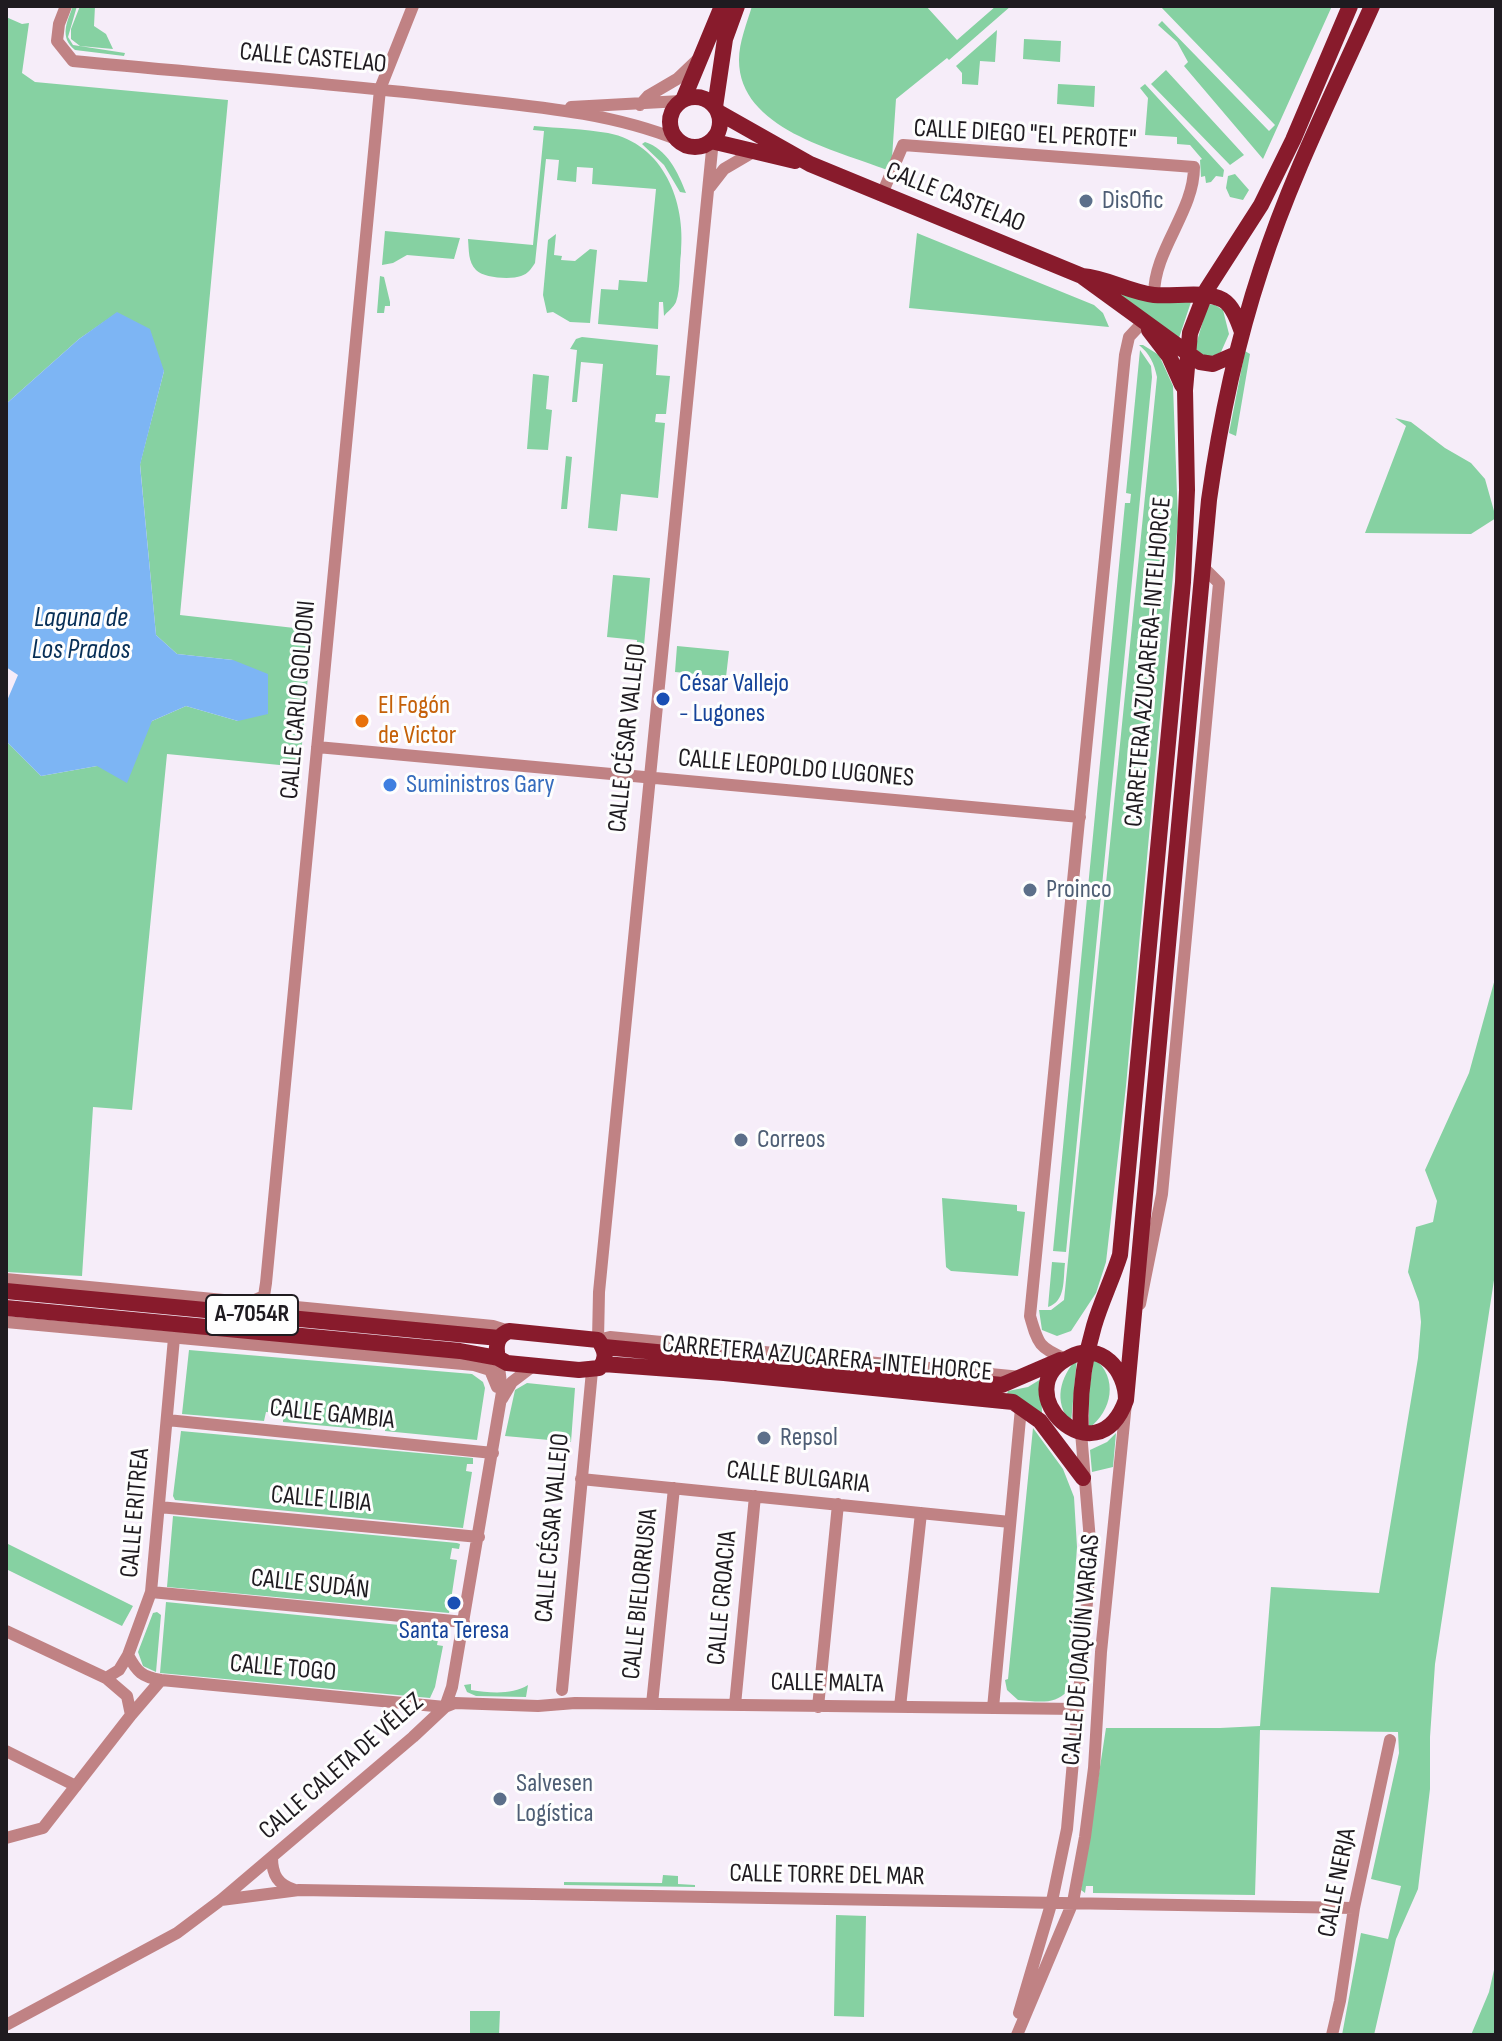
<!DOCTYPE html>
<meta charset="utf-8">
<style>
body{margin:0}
#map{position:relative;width:1502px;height:2041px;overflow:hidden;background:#f6edf9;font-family:"Sofia Sans Condensed",sans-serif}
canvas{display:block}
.frame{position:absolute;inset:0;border:8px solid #1f1b20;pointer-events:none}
</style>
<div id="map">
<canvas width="1502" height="2041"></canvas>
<div class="frame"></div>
</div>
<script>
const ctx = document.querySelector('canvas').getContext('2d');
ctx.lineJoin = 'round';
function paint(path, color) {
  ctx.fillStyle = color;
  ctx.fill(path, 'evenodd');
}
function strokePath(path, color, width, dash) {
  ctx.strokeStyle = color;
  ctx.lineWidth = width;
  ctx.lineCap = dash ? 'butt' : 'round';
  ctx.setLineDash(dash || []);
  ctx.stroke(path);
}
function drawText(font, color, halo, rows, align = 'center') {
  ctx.font = font + ' "Sofia Sans Condensed",sans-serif';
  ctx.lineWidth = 6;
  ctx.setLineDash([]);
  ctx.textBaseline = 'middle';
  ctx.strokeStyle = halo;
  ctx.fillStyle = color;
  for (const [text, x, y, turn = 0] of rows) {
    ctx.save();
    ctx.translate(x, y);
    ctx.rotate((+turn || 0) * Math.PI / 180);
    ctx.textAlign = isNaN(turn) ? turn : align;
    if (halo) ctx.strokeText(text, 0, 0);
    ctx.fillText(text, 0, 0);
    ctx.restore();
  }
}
const green = new Path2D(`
 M73 6H77L68 37 73 45 125 53 124 56 75 50C59 37 67 22 73 6Z
 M80 6H95L94 26 106 34 113 49 80 46 71 39V29Z
 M752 6H926L957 40 996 6H1011L949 60 947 58 896 99 892 158 887 170C836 150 739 129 739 60 739 42 747 23 752 6Z
 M1160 6H1332L1263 159 1184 66 1188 62 1177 42 1158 25 1162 21 1269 131 1275 125Z
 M6 17 22 24 29 23 22 73 35 82 228 100 180 615 312 630 300 767 167 754 132 1110 93 1107 82 1276 6 1272V741L41 776 97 766 152 721 186 706 238 721 233 660 177 654 156 635 140 464 164 371 117 313 79 339 6 404Z
 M997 30 995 62 980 61 978 85 962 84V73L956 66Z
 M1024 39 1061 41 1060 62 1023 59Z
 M1166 70 1244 155 1230 165 1151 84Z
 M1058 84 1095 86 1094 107 1057 104Z
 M1145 84 1224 170 1223 177 1216 176 1211 182 1206 183 1205 176 1201 177 1200 160 1202 159 1190 145 1177 144V137L1145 135 1148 98 1140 88Z
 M534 126C558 128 584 129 608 133 664 144 686 202 681 253 679 267 681 288 676 302 674 307 667 312 664 316L663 302H659L658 329 598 324 601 289 618 290 619 280 647 282 656 189 592 184 593 168 577 167 576 182 557 180 559 160 546 159 535 263C531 269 528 274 521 276 511 280 483 278 476 270 468 262 469 250 468 239L533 245 544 131 533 130Z
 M645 142C667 149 678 172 686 193L680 192 664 165 642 144Z
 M1235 174 1249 190 1243 200 1230 197 1226 188 1228 176Z
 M385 231 460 238 454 259 407 255 393 263 382 265Z
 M917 233 1094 305 1103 313 1109 327 909 308Z
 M556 234 554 255 562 256 561 260 575 261 590 249 597 250 590 323 570 322 553 312 547 313 543 295 548 240Z
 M380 276 384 277 390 302V306H385L384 313H377Z
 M1109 287 1191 302 1179 338Z
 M1208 304 1215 305 1223 310 1229 334 1221 352C1210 359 1203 357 1195 348Z
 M582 337 658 345 656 375 670 376 666 414H656L655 422 665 423 658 498 621 494 617 531 588 528 603 364 581 362 577 402H572L577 350 570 349 576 339Z
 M1139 345H1143L1159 355 1173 386 1178 521 1126 1086 1106 1262 1096 1293 1071 1331 1057 1336 1042 1330 1039 1310H1051L1064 1300 1157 377C1154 363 1150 354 1139 345Z
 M1140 350 1151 366 1152 377 1066 1252 1053 1251 1125 503H1130L1131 494 1126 493Z
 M1245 351 1250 354 1236 436 1229 433Z
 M533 374 549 376 546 409 552 410 548 450 527 449Z
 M1395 418 1411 422 1445 448 1471 463 1485 479 1496 518 1471 534 1365 533 1406 426Z
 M566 456 572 457 567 509H561Z
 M613 575 650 578 643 657H636L637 640 607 637Z
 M677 646 729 651 726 677 675 672Z
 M1496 975V1267L1435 1664 1430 1737V1789L1418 1889 1396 1939 1374 2035H1342L1361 1933 1388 1939 1401 1886 1371 1879 1399 1753 1398 1732 1260 1730 1255 1895 1093 1893V1886H1086L1085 1893 1081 1890 1106 1728H1220L1260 1726 1271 1587 1379 1593 1418 1358 1421 1322 1419 1302 1408 1272 1416 1227 1433 1222 1437 1201 1425 1170 1469 1073Z
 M942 1198 1017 1205V1211L1025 1212 1018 1276 951 1271 946 1267Z
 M1052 1262 1065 1263C1063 1280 1066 1301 1048 1307Z
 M189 1350 472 1374 483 1382 485 1388 477 1440 385 1431V1423L373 1422 371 1430 283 1422V1413L266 1412 264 1421 182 1414Z
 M1077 1358 1071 1423C1053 1401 1060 1378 1077 1358Z
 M1094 1358C1119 1378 1112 1411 1089 1428V1391Z
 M1041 1379 1042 1414 1007 1394 1008 1391 1028 1387Z
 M527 1383 575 1388 571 1442 505 1436 515 1390Z
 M1033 1428 1063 1469 1074 1497 1077 1547 1067 1691C1055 1706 1035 1701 1018 1700L1007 1690 1005 1680 1008 1679Z
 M181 1431 473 1458V1464H467L466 1471 472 1472 463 1528 175 1500 173 1496Z
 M1116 1433 1113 1467 1092 1472 1090 1450 1107 1442Z
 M173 1516 457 1543 460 1544 459 1549 452 1548 450 1559 457 1560 449 1613 167 1587Z
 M6 1543 133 1606 122 1626 6 1569Z
 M166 1602 440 1629 437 1645 443 1646 435 1687 430 1698 160 1673Z
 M157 1612 161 1615 156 1672 143 1666 138 1652 153 1613Z
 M471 1684V1690C490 1693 512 1695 528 1685L526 1697 476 1696 467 1692 464 1685Z
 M663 1875 678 1876V1884L695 1885V1887L564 1885V1882L662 1883Z
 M836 1915 866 1916 864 2017 834 2016Z
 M1496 1961V2035H1471L1489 1992Z
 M470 2011H500L499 2035H470Z`);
const water = new Path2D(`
 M117 312 150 329 164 371 140 465 156 635 177 654 233 660 268 674V714L238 721 186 706 152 721 127 783 97 766 41 776 6 741V703L18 675 6 667V404L79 339Z`);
const minor = new Path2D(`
 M66 6 59 24 57 41 73 61C199 73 325 83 450 97 526 106 607 111 678 140
 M640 105 648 96 677 79 697 60
 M571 107 681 101
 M709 142 712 150 599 1292 598 1340 610 1337 1021 1377
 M710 187 724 169 753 152
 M882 194 903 145 1194 167C1194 212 1154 249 1154 295
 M317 747 1080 817
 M6 1279 493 1326 509 1331
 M246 1304 264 1296 266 1283 380 89 413 6
 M1140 1304 1162 1194 1219 583 1204 568
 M6 1322 474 1365 490 1370 497 1387
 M1066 1359C1039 1348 1038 1344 1030 1316L1125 355 1129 337 1143 322
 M502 1399 512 1382 533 1366
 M167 1420 493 1453
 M581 1479 1010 1522
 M159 1507 479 1537
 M151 1592 464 1622
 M6 1631 106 1678 127 1696 131 1715 43 1828 6 1838
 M128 1655C137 1672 142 1677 161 1680L445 1707 455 1703 538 1706 575 1703 1078 1709
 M106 1678 119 1670 128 1655 151 1592 174 1338
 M562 1690 592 1371
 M652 1704 674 1488
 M735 1705 755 1496
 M818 1707 838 1504
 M900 1707 921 1513
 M993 1708 1021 1408
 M131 1715 161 1680
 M6 1751 76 1786
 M272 1857C272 1875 278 1885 295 1890
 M221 1900 299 1890 1354 1908
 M1019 2013 1052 1901 1067 1829 1088 1591 1090 1541 1081 1432
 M6 2025 177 1933 221 1900 413 1737 445 1707 452 1687 502 1392 498 1358
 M1017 2035 1073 1902 1085 1837 1094 1768 1101 1652 1126 1403
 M1332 2035 1340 2001 1354 1908 1390 1740`);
const major = new Path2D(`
 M670 122a25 25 0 1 1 50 0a25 25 0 1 1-50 0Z
 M683 100 722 6
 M715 107 725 39 737 6
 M718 112 810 164 1082 276C1108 278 1128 292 1154 295 1175 297 1204 290 1223 300 1233 306 1238 321 1242 332
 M711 141 795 161
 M1083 277 1200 362 1213 364 1236 354
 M1149 330 1169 356 1182 385
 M6 1291 499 1338
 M6 1308 460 1351 498 1358 507 1363 579 1370 599 1368C608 1359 605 1349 598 1340L509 1331C497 1336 495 1345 498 1358
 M604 1347 1002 1385 1060 1360
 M603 1364 724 1373 1013 1402 1040 1421 1083 1478
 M1126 1400C1126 1370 1101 1341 1070 1357 1003 1390 1097 1482 1126 1400L1209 500C1220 421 1236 345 1261 269 1290 179 1333 93 1372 6
 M1081 1432C1079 1397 1084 1360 1094 1326 1101 1302 1112 1280 1120 1255L1183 582 1187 490 1185 390 1190 333 1207 289 1261 205 1293 140 1350 6`);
const markers = [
 [1086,201,8,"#5c6f8a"],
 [663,699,8,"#1a4fb4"],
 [362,721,8,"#e8710a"],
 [390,785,8,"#3f7fe0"],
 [1030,890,8,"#5c6f8a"],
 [741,1140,8,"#5c6f8a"],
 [764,1438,8,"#5c6f8a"],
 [454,1603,8,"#1a4fb4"],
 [500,1799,8,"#5c6f8a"]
];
const shields = [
 [252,1315,92]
];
const shieldNames = [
 ["A-7054R",252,1315]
];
const streetNames = [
 ["CALLE CASTELAO",313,59,5],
 ["CALLE DIEGO \"EL PEROTE\"",1025,135,3],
 ["CALLE CASTELAO",955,198,22],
 ["CARRETERA AZUCARERA-INTELHORCE",1149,662,-85],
 ["CALLE CARLO GOLDONI",299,700,-85],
 ["CALLE CÉSAR VALLEJO",628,738,-84],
 ["CALLE LEOPOLDO LUGONES",796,769,5],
 ["CARRETERA AZUCARERA-INTELHORCE",827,1359,5],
 ["CALLE GAMBIA",332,1415,6],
 ["CALLE BULGARIA",798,1478,6],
 ["CALLE LIBIA",321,1500,5],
 ["CALLE ERITREA",136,1513,-85],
 ["CALLE CÉSAR VALLEJO",553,1528,-85],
 ["CALLE SUDÁN",310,1585,6],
 ["CALLE BIELORRUSIA",641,1594,-84],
 ["CALLE CROACIA",723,1598,-85],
 ["CALLE DE JOAQUÍN VARGAS",1082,1650,-85],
 ["CALLE TOGO",283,1669,5],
 ["CALLE MALTA",827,1684,1],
 ["CALLE CALETA DE VÉLEZ",342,1767,-41],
 ["CALLE TORRE DEL MAR",827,1876,1],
 ["CALLE NERJA",1338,1883,-79]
];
const serviceNames = [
 ["DisOfic",1102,201],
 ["Proinco",1046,890],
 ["Correos",757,1140],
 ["Repsol",780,1438],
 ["Salvesen",516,1784],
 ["Logística",516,1814]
];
const transitNames = [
 ["César Vallejo",679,684],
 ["- Lugones",679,714],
 ["Santa Teresa",454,1631,"center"]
];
const foodNames = [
 ["El Fogón",378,706],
 ["de Victor",378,736]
];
const shopNames = [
 ["Suministros Gary",406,785]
];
const waterNames = [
 ["Laguna de",81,619],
 ["Los Prados",81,651]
];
paint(green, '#86d1a2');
paint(water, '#7db5f4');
strokePath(minor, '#c08284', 12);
strokePath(major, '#881b2c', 16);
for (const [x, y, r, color] of markers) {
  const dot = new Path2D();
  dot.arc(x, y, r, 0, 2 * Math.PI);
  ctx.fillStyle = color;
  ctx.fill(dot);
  strokePath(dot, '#fefefe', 3);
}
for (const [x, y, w] of shields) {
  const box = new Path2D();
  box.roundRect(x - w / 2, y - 20, w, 40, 6);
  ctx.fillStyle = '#fefefe';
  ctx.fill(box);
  strokePath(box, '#1f1b20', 2);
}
drawText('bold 24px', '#1f1b20', null, shieldNames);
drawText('26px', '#1f1b20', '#fefefe', streetNames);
drawText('26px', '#4e5e75', '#fefefe', serviceNames, 'left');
drawText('26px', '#164399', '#fefefe', transitNames, 'left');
drawText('26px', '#c56008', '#fefefe', foodNames, 'left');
drawText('26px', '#366cbe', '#fefefe', shopNames, 'left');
drawText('italic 28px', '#072f57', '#fefefe', waterNames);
</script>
